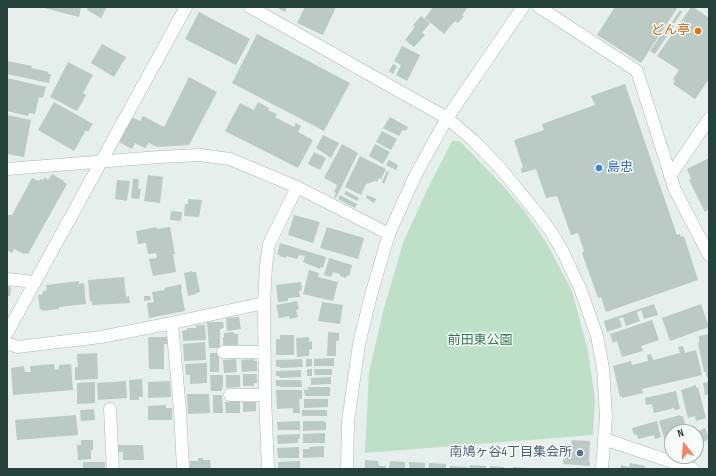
<!DOCTYPE html>
<meta charset="utf-8">
<style>
body{margin:0}
#map{position:relative;width:716px;height:476px;overflow:hidden;background:#e6efeb;font-family:"Sofia Sans Condensed",sans-serif}
canvas{display:block}
.frame{position:absolute;inset:0;border:8px solid #24423a;pointer-events:none}
.north{position:absolute;left:664px;top:424px;width:40px;height:40px;box-sizing:border-box;background:#f7fbf9;border:1px solid #a3b1ad;border-radius:50%;rotate:343deg;font-size:11px;font-weight:700;line-height:16px;text-align:center;color:#24423a}
.north::after{content:'';display:block;margin:auto;width:14px;height:18px;background:#f4845f;clip-path:polygon(50% 0,100% 100%,50% 72%,0 100%)}
</style>
<div id="map">
<canvas width="716" height="476"></canvas>
<div class="frame"></div>
<div class="north">N</div>
</div>
<script>
const ctx = document.querySelector('canvas').getContext('2d');
ctx.lineJoin = 'round';
function paint(path, color) {
  ctx.fillStyle = color;
  ctx.fill(path, 'evenodd');
}
function strokePath(path, color, width, dash) {
  ctx.strokeStyle = color;
  ctx.lineWidth = width;
  ctx.lineCap = dash ? 'butt' : 'round';
  ctx.setLineDash(dash || []);
  ctx.stroke(path);
}
function drawText(font, color, halo, rows, align = 'center') {
  ctx.font = font + ' "Sofia Sans Condensed","Noto Sans JP",sans-serif';
  ctx.lineWidth = 3;
  ctx.setLineDash([]);
  ctx.textBaseline = 'middle';
  ctx.strokeStyle = halo;
  ctx.fillStyle = color;
  for (const [text, x, y, turn = 0] of rows) {
    ctx.save();
    ctx.translate(x, y);
    ctx.rotate((+turn || 0) * Math.PI / 180);
    ctx.textAlign = isNaN(turn) ? turn : align;
    if (halo) ctx.strokeText(text, 0, 0);
    ctx.fillText(text, 0, 0);
    ctx.restore();
  }
}
const green = new Path2D(`
 M452 141H460L504 187 526 213 546 242 572 291 588 351 595 399 593 435 365 453 369 372 384 308 403 243 427 190Z`);
const building = new Path2D(`
 M40 7H81L79 17Z
 M88 7H107L101 18 87 10Z
 M276 7H287L285 12Z
 M305 7H336L323 35 297 23Z
 M433 7H468L462 15 464 16 458 23 455 21 444 34 425 18Z
 M615 7H678L641 63 597 35Z
 M691 7H693L709 18V79L695 99 673 84 675 81 673 79 679 70 657 56Z
 M680 10 682 12 674 24 672 22Z
 M199 12 250 39 236 65 185 39Z
 M421 16 430 23 422 33 425 35 414 47 405 40 415 27 413 25Z
 M669 23 674 26 655 54 650 51Z
 M257 34 350 83 324 131 232 83Z
 M102 44 126 57 114 77 91 63Z
 M402 46 420 55 407 81 396 75 401 65 394 61Z
 M7 61 32 66 31 68 49 72 48 74H51L49 83 7 74Z
 M68 62 93 75 83 93 86 95 77 111 50 97Z
 M393 64 397 66 393 74 389 71Z
 M189 77 217 92 189 145 157 147 149 143 145 148 135 143 132 149 119 142 132 117 140 121 143 116 164 127Z
 M7 78 46 87 43 98 39 97 35 114 29 113 28 116 7 111Z
 M625 84 677 235 680 234 681 237 684 236 698 280 606 312 601 297 598 298 582 253 584 251 578 233 571 235 557 196 546 198 536 169 522 173 521 169 523 167 514 140 544 130 542 124 595 105 591 96Z
 M54 102 93 124 88 132 86 130 74 151 38 130Z
 M258 102 269 108 268 110 277 114 275 117 294 127 296 123 301 126 298 132 313 140 298 168 225 131 240 103 254 110Z
 M7 115 31 120 24 157 7 154Z
 M390 117 408 127 406 131 403 130 399 136 383 128Z
 M382 131 397 139 391 150 376 142Z
 M323 135 339 143 331 158 316 148Z
 M342 144 358 153 336 198 334 197 336 193 334 192 337 185 324 178Z
 M375 144 390 152 383 164 369 156Z
 M314 152 326 158 320 170 308 164Z
 M360 156 386 169 381 179 379 178 377 182 375 181 366 184 361 195 345 187Z
 M709 158V209L705 212 689 180 691 179 687 169Z
 M389 160 398 165 396 170 386 165Z
 M387 171 389 172 384 184 382 182Z
 M52 174 64 181V182L67 184 28 254 25 253 24 254 14 249 12 253 7 250V215H12L32 178 39 181 40 179 43 180 45 177 48 180Z
 M148 175 163 177 160 203 144 201Z
 M133 179H139L138 189H141L139 199 131 198Z
 M117 180 130 181 127 201 115 199Z
 M346 191 359 198 357 201 344 194Z
 M340 195 357 204 355 208 338 199Z
 M367 195 376 199 374 203 366 198Z
 M188 199 202 200 199 217 184 216 185 204H188Z
 M171 211 182 212 181 221 170 220Z
 M294 215 320 222 313 243 288 235Z
 M157 227V229L170 227 175 254H173L176 272 153 276 149 259 157 258 156 253 148 254 146 243 138 244 136 231Z
 M327 227 364 238 358 259 320 248Z
 M280 243 326 257 323 268 320 267V269L303 262 305 256 299 255 297 259 286 256V258L279 256 280 255 277 254Z
 M329 258 352 265 349 276 347 275 346 278 340 276V274L333 272 331 277 324 275Z
 M309 270 319 273 318 277 338 282 333 301 303 294Z
 M192 271V272H196L200 292 196 293V294L188 296 184 273Z
 M124 277 126 297 129 296 130 303 92 305V301L90 302 88 280Z
 M79 281V284L84 283 86 304 59 307V309L42 311V309L40 310 38 295 43 294V291L47 290 46 285Z
 M301 282 302 290 299 291 300 297 288 298V301L278 302 276 285Z
 M181 284 182 289H181L185 311 149 318 147 303 154 302 152 292 165 290 164 288Z
 M7 286 11 287 10 296H7Z
 M144 296H150L151 300 144 301Z
 M297 301 299 309 296 310 298 317 290 319 289 316 279 318 276 305Z
 M322 302 343 305 340 324 318 321Z
 M654 304 658 315 644 319 641 310 637 312 640 321 626 326 623 317 619 318 622 327 607 332 604 321Z
 M701 304 709 327 670 341 662 318Z
 M239 317 241 329 227 331 226 318Z
 M652 320 659 340 641 346 643 351 622 357 617 341 613 343 610 334Z
 M207 322H223L224 328 220 329V348H209Z
 M196 325H205L206 340 183 341 182 331 187 330V328H196Z
 M234 332V334H238V345H223V337H224V333Z
 M328 332 339 333V341H336V356H327Z
 M709 334V377L707 378 706 372H704L698 343H699V336Z
 M280 335H294V355H276V339H280Z
 M148 337H169V344H164V369H149Z
 M309 337V342L312 341V349L309 350V356L297 357 296 338Z
 M205 342 206 360 184 361 183 344Z
 M683 346 685 353 696 350 702 375 642 389 643 393 622 398V396L620 397 613 366 631 361 632 365 648 361 647 355 651 354 653 360 680 353 678 347Z
 M97 353 98 379 75 380V367H78L77 354Z
 M210 353H219V372H210Z
 M334 358V366H314V359Z
 M236 359 237 372 224 373 223 360Z
 M254 359V361H257V371L242 372 241 360Z
 M302 359 303 367 280 368V367H276V360Z
 M306 359H312V366L306 367Z
 M207 363V383L190 384V375H186L185 364Z
 M54 364 55 370 59 369V365L71 364 73 390 13 395 11 368 24 366 25 372H31L30 366Z
 M307 369H312V376H307Z
 M314 369H332V375H315Z
 M301 370V377L280 378 279 376H276V371Z
 M243 374H257V383H254V386H243Z
 M210 375H223V387H222V391H211Z
 M226 375H240V387L226 388Z
 M331 377V384L311 385V378Z
 M142 379 143 397H139V400H130L129 380Z
 M276 380H301L302 387H280V386H276Z
 M126 381 127 398 98 400 97 383Z
 M170 381 171 397 148 398V382Z
 M95 382V403L77 404V383Z
 M709 382V394L705 395 703 383Z
 M696 385V388L698 387 706 418 696 421 695 416 688 418 681 390Z
 M308 387H330V396H305L304 390H308Z
 M276 390H302V399H299L300 413H293V408L277 409Z
 M676 391 680 409 675 410 674 408 654 413 652 404 646 405 645 398Z
 M187 394H209L210 413 188 414Z
 M213 395H222L223 413H213Z
 M304 399H328V407L304 408Z
 M240 401V413H226L225 402Z
 M243 402H256V411L243 412Z
 M166 405V408H172V420H148V406Z
 M94 409 95 420 81 421 80 410Z
 M302 410H327V416H302Z
 M76 415 78 435 17 440 15 420Z
 M680 415V416H683L687 431 685 432H672V439L665 441 659 421Z
 M300 421V430H278L277 422Z
 M303 421H324V422H326V430L303 431Z
 M657 421 661 437 655 439 654 435 638 439 637 434 634 435 632 428Z
 M705 428 709 439 702 443 697 432Z
 M325 433V443H303V434Z
 M300 434V439H298V443L278 444 277 435Z
 M81 440H93V450H91V459L78 460 77 445H81Z
 M572 440 590 441 589 462H590V466L563 464 564 448H571Z
 M118 445H143L144 460H123V452H118Z
 M324 446V457L303 458V449H309V447Z
 M299 447V458H278L277 448Z
 M198 458H203V460H210L211 469H190V461H198Z
 M365 460 378 461 379 466H386L385 469H364L365 467Z
 M300 461V469H278V462Z
 M390 461 405 462V469H389Z
 M83 462H105V469H83Z
 M409 462 425 463V469H409Z
 M429 463 446 464V469H428Z
 M630 463 645 466V469H620L621 465 629 467Z
 M470 465 486 466V469H469Z
 M450 466 467 467 466 469H449Z
 M490 466 504 467V469H490Z
 M513 467 528 468V469H513Z`);
const minor = new Path2D(`
 M250 7 447 118 474 141 501 169 537 213 550 230 563 252 580 288 597 336 603 368 606 416 602 469
 M539 7 637 71 675 190 709 255
 M7 169 159 157 199 155 230 159 297 187 389 234
 M670 176 709 119
 M7 279 35 282
 M172 323 180 410 183 469
 M7 333 186 7
 M7 343 17 347 101 337 172 323 264 303
 M223 352H265
 M230 395H265
 M110 409 113 469
 M604 439 693 469
 M268 469 265 395 264 303 266 266 269 244 297 187
 M347 469 348 421 359 344 371 295 389 234 415 176 447 118 523 7`);
const markers = [
 [698,31,4,"#e8710a"],
 [599,168,4,"#3f7fe0"],
 [580,453,4,"#5c6f8a"]
];
const foodNames = [
 ["どん亭",690,31]
];
const shopNames = [
 ["島忠",607,168]
];
const parkNames = [
 ["前田東公園",480,341]
];
const serviceNames = [
 ["南鳩ヶ谷4丁目集会所",572,453]
];
paint(green, '#bfe0c8');
paint(building, '#bbcac4');
strokePath(minor, '#a8b8b2', 13);
strokePath(minor, '#fff', 12);
for (const [x, y, r, color] of markers) {
  const dot = new Path2D();
  dot.arc(x, y, r, 0, 2 * Math.PI);
  ctx.fillStyle = color;
  ctx.fill(dot);
  strokePath(dot, '#f7fbf9', 1.5);
}
drawText('13px', '#c56008', '#f7fbf9', foodNames, 'right');
drawText('13px', '#366cbe', '#f7fbf9', shopNames, 'left');
drawText('13px', '#2d7a4b', '#f7fbf9', parkNames);
drawText('13px', '#4e5e75', '#f7fbf9', serviceNames, 'right');
</script>
